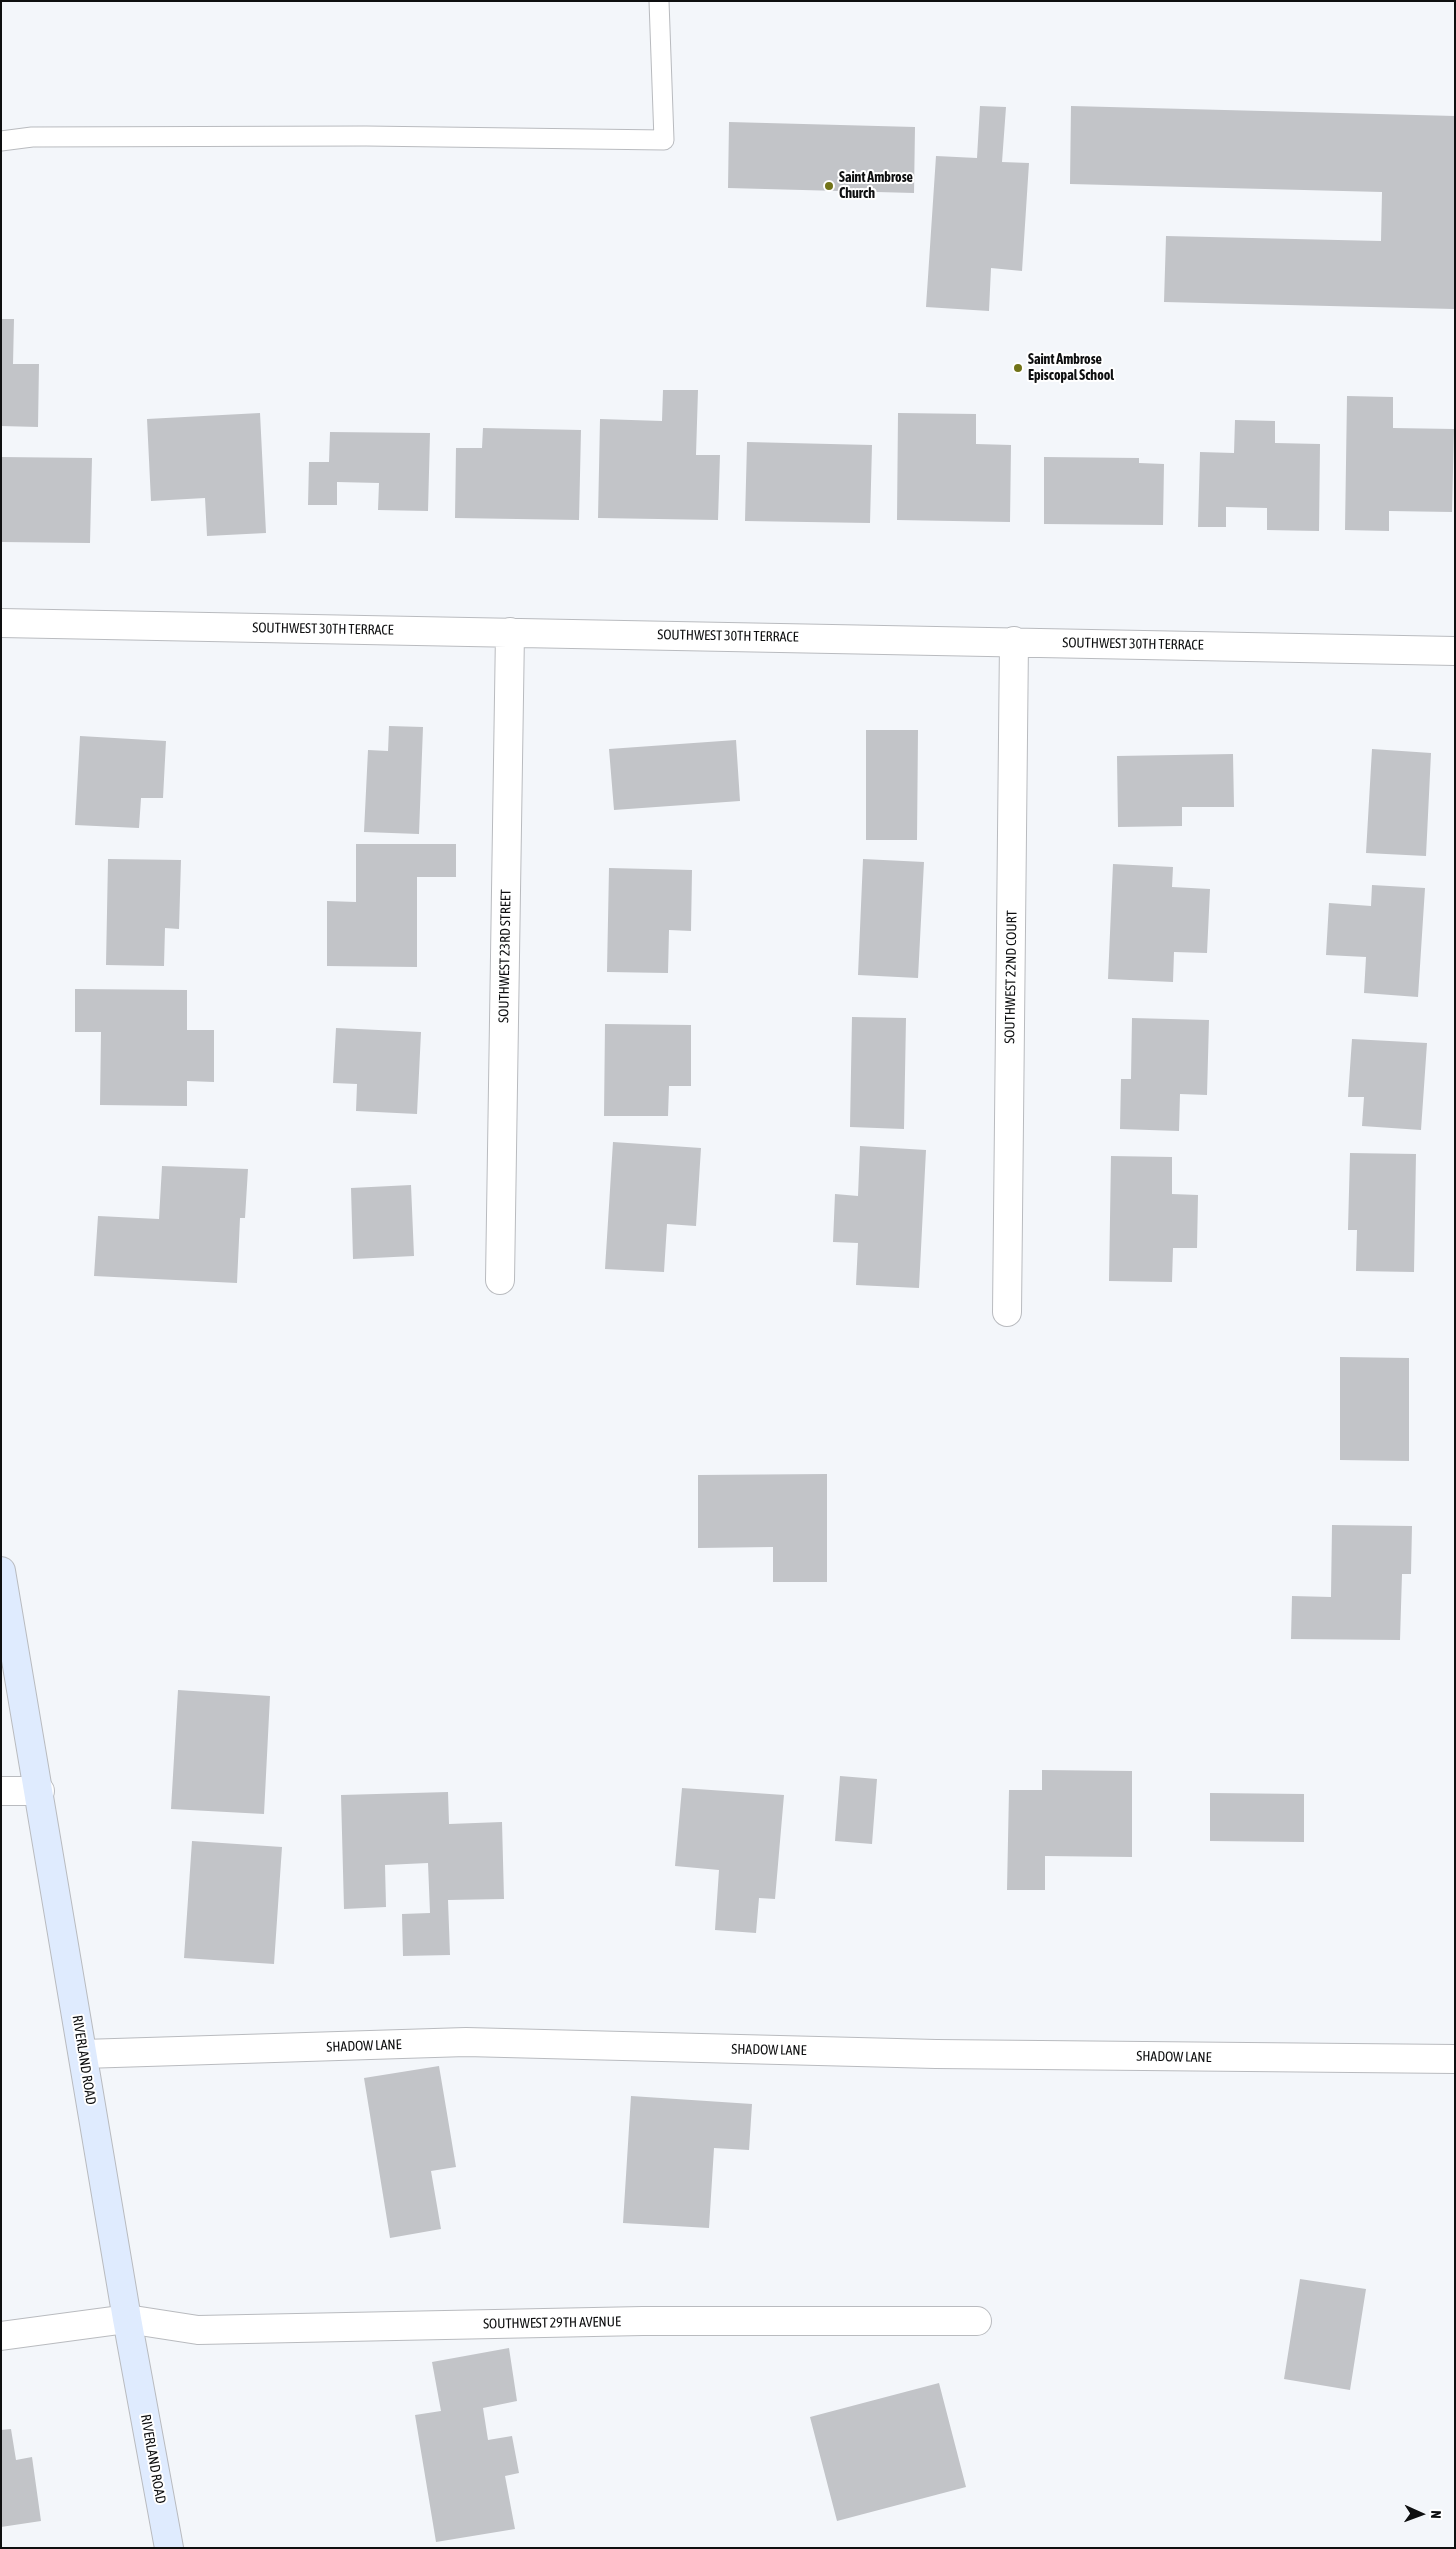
<!DOCTYPE html>
<style>
body{margin:0}
#map{position:relative;width:1456px;height:2549px;overflow:hidden;background:#f3f6fa;font-family:"Asap Condensed",sans-serif}
canvas{display:block}
.frame{position:absolute;inset:0;border:2px solid #0e0f10;pointer-events:none}
.north{position:absolute;left:1396px;top:2489px;width:50px;height:50px;-webkit-text-stroke:4px #fff;paint-order:stroke;rotate:92deg;font-size:14px;font-weight:700;line-height:20px;text-align:center;color:#0e0f10}
.north::after{content:'';display:block;margin:auto;width:18px;height:22px;background:#0e0f10;clip-path:polygon(50% 0,100% 100%,50% 72%,0 100%)}
</style>
<div id="map">
<canvas width="1456" height="2549"></canvas>
<div class="frame"></div>
<div class="north">N</div>
</div>
<script>
const ctx = document.querySelector('canvas').getContext('2d');
ctx.lineJoin = 'round';
function paint(path, color) {
  ctx.fillStyle = color;
  ctx.fill(path, 'evenodd');
}
function strokePath(path, color, width, dash) {
  ctx.strokeStyle = color;
  ctx.lineWidth = width;
  ctx.lineCap = dash ? 'butt' : 'round';
  ctx.setLineDash(dash || []);
  ctx.stroke(path);
}
function drawText(font, color, halo, rows, align = 'center') {
  ctx.font = font + ' "Asap Condensed",sans-serif';
  ctx.lineWidth = 4;
  ctx.setLineDash([]);
  ctx.textBaseline = 'middle';
  ctx.strokeStyle = halo;
  ctx.fillStyle = color;
  for (const [text, x, y, turn = 0] of rows) {
    ctx.save();
    ctx.translate(x, y);
    ctx.rotate((+turn || 0) * Math.PI / 180);
    ctx.textAlign = isNaN(turn) ? turn : align;
    if (halo) ctx.strokeText(text, 0, 0);
    ctx.fillText(text, 0, 0);
    ctx.restore();
  }
}
const building = new Path2D(`
 M980 106 1006 107 1002 162 1029 163 1022 271 991 268 989 311 926 307 936 156 977 158Z
 M1071 106 1455 116 1454 309 1164 302 1166 236 1381 241 1382 192 1070 184Z
 M729 122 915 127 914 193 728 188Z
 M1 319H14L13 364H39L38 427 1 426Z
 M663 390H698L696 455H720L718 520 598 518 600 419 662 421Z
 M1347 396 1393 397V428L1454 429 1452 512 1389 511V531L1345 530Z
 M260 413 266 533 207 536 205 498 151 501 147 419Z
 M898 413 976 414V444L1011 445 1010 522 897 520Z
 M1235 420 1275 421V443L1320 444 1319 531 1267 530V508L1226 507V527H1198L1200 452 1234 453Z
 M483 428 581 430 579 520 455 518 456 448H482Z
 M330 432 430 433 428 511 378 510 379 483 337 482V505H308L309 462H329Z
 M747 442 872 445 870 523 745 521Z
 M1 457 92 458 90 543 1 542Z
 M1044 457 1139 458V463L1164 464 1163 525 1044 524Z
 M389 726 423 727 419 834 364 832 368 750 388 751Z
 M866 730H918L917 840H866Z
 M80 736 166 741 163 798H141L139 828 75 825Z
 M736 740 740 801 614 810 609 749Z
 M1372 749 1431 753 1426 856 1366 853Z
 M1233 754 1234 807H1182V826L1118 827 1117 756Z
 M356 844H456V877H417V967L327 966V901L356 902Z
 M108 859 181 860 179 929 165 928 164 966 106 965Z
 M863 859 924 862 918 978 858 975Z
 M1113 864 1173 867 1172 887 1210 889 1207 953 1174 952 1173 982 1108 979Z
 M609 868 692 870 691 931 669 930 668 973 607 972Z
 M1372 885 1425 888 1418 997 1364 993 1366 957 1326 955 1329 903 1371 906Z
 M75 989 187 990V1030H214V1082L187 1081V1106L100 1105 101 1032H75Z
 M852 1017 906 1018 904 1129 850 1127Z
 M1132 1018 1209 1020 1207 1095 1180 1094 1179 1131 1120 1129 1121 1079H1131Z
 M605 1024 691 1025V1086H669L668 1116H604Z
 M336 1028 421 1032 417 1114 356 1111 357 1084 333 1083Z
 M1352 1039 1427 1043 1421 1130 1362 1126 1364 1097H1348Z
 M613 1142 701 1148 696 1226 667 1224 664 1272 605 1269Z
 M860 1146 926 1150 919 1288 856 1285 858 1243 833 1242 835 1194 858 1196Z
 M1350 1153 1416 1154 1414 1272 1356 1271 1357 1230H1348Z
 M1111 1156 1172 1157V1194L1198 1195 1197 1248H1173L1172 1282 1109 1281Z
 M162 1166 248 1169 245 1218H240L237 1283 94 1276 98 1216 159 1219Z
 M411 1185 414 1256 353 1259 351 1188Z
 M1340 1357 1409 1358V1461L1340 1460Z
 M827 1474V1582H773V1547L698 1548V1475Z
 M1332 1525 1412 1526 1411 1574H1402L1400 1640 1291 1639 1292 1596 1331 1597Z
 M178 1690 270 1696 264 1814 171 1809Z
 M1042 1770 1132 1771V1857L1045 1856V1890H1007L1009 1790H1042Z
 M840 1776 877 1779 872 1844 835 1841Z
 M682 1788 784 1795 775 1899 759 1898 756 1933 715 1930 719 1870 675 1866Z
 M448 1792 449 1824 502 1822 504 1899 448 1900 450 1955 403 1956 402 1914 430 1913 428 1863 385 1865 386 1907 344 1909 341 1795Z
 M1210 1793 1304 1794V1842L1210 1841Z
 M192 1841 282 1847 274 1964 184 1958Z
 M439 2066 456 2167 431 2171 441 2229 390 2238 364 2078Z
 M631 2096 752 2104 749 2150 714 2148 709 2228 623 2223Z
 M1300 2279 1366 2289 1350 2390 1284 2379Z
 M509 2348 517 2401 483 2408 488 2440 512 2436 519 2473 505 2476 515 2529 436 2542 415 2415 441 2411 432 2362Z
 M939 2383 966 2487 837 2521 810 2417Z
 M11 2429 16 2460 32 2457 41 2521 1 2527V2430Z`);
const lane = new Path2D(`
 M1 141 32 137 366 136 664 140 659 1`);
const street = new Path2D(`
 M1 623 1455 651
 M500 1280 510 632
 M1007 1312 1014 641
 M1 1791H40
 M83 2054 466 2042 936 2054 1455 2059
 M1 2336 127 2319 198 2330 643 2321H977`);
const secondary = new Path2D(`
 M1 1571 127 2319 169 2548`);
const markers = [
 [829,186,5,"#717318"],
 [1018,368,5,"#717318"]
];
const poiNames = [
 ["Saint Ambrose",839,178],
 ["Church",839,194],
 ["Saint Ambrose",1028,360],
 ["Episcopal School",1028,376]
];
const streetNames = [
 ["SOUTHWEST 30TH TERRACE",323,629,1],
 ["SOUTHWEST 30TH TERRACE",728,636,1],
 ["SOUTHWEST 30TH TERRACE",1133,644,1],
 ["SOUTHWEST 23RD STREET",505,956,-89],
 ["SOUTHWEST 22ND COURT",1011,977,-89],
 ["SHADOW LANE",364,2046,-2],
 ["SHADOW LANE",769,2050,1],
 ["SHADOW LANE",1174,2057,1],
 ["RIVERLAND ROAD",84,2060,81],
 ["SOUTHWEST 29TH AVENUE",552,2323,-1],
 ["RIVERLAND ROAD",153,2459,80]
];
paint(building, '#c2c4c8');
strokePath(lane, '#b9bbbf', 21);
strokePath(street, '#b9bbbf', 30);
strokePath(secondary, '#b9bbbf', 30);
strokePath(lane, '#fff', 19);
strokePath(street, '#fff', 28);
strokePath(secondary, '#dfebfe', 28);
for (const [x, y, r, color] of markers) {
  const dot = new Path2D();
  dot.arc(x, y, r, 0, 2 * Math.PI);
  ctx.fillStyle = color;
  ctx.fill(dot);
  strokePath(dot, '#fff', 2);
}
drawText('bold 14px', '#0e0f10', '#fff', poiNames, 'left');
drawText('14px', '#0e0f10', '#fff', streetNames);
</script>
